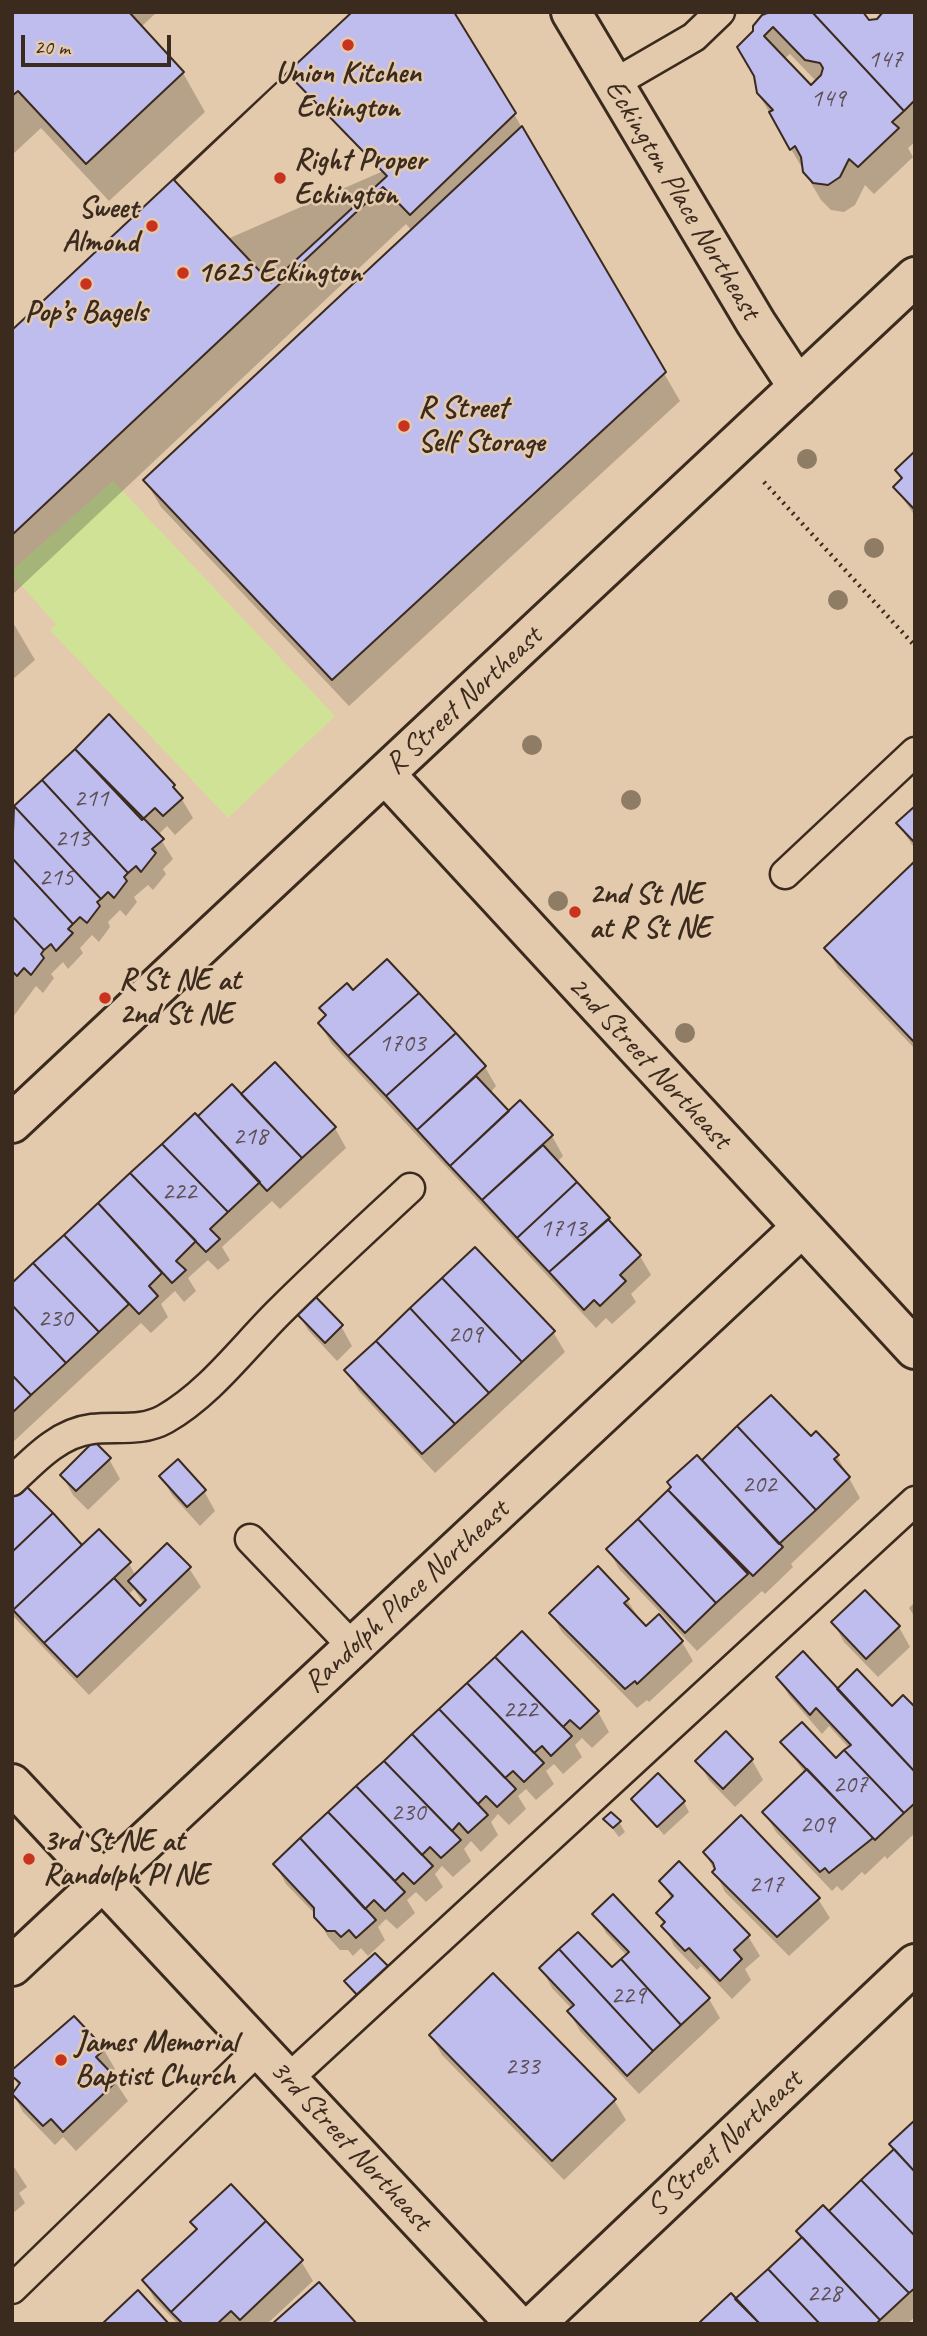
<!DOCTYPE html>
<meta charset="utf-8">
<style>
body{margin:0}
#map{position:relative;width:927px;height:2336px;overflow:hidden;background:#e4caac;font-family:Caveat,sans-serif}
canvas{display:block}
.frame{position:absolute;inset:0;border:14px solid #3b2a1e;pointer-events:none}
.scale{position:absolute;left:21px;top:35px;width:150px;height:32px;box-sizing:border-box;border:4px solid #3b2a1e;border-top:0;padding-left:9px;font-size:21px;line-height:24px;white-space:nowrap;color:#3b2a1e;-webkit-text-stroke:5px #e4caac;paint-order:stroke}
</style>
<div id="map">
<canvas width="927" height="2336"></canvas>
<div class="frame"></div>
<div class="scale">20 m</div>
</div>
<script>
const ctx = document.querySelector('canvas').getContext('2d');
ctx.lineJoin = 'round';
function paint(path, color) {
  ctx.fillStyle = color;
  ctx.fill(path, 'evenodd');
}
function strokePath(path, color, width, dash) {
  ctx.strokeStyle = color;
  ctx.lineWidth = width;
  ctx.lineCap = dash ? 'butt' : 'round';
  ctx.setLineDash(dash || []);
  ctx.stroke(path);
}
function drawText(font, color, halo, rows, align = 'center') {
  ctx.font = font + ' Caveat,sans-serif';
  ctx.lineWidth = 5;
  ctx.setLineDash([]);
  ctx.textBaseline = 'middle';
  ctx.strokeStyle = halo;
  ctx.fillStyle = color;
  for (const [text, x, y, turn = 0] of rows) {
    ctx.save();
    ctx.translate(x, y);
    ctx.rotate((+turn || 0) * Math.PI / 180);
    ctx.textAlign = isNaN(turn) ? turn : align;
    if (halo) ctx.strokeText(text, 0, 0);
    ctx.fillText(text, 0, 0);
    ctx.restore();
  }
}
const green = new Path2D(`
 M113 481 335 716 228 818 50 630 56 624 12 575V570Z`);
const shadow = new Path2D(`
 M12 12H157L141 27 183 73 205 112 109 201 41 128 12 155Z
 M773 12H865L870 21 915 12V142L908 148 913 157 874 194 865 185 855 205 844 212 831 210 821 200 758 93 756 77 739 47ZM790 54 817 82 811 88 784 59Z
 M514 114 680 401 349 706 161 507 145 480 412 231 406 224 12 595V333Z
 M915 455V516L895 487 902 480 897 471Z
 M12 621 35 660 12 680Z
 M109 717 174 786 193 818 175 835 167 826 158 835 173 859 163 869 166 874 153 890 148 885 134 897 137 902 126 916 120 910 108 922 110 927 99 942 92 935 80 948 83 953 68 969 63 962 51 974 54 978 43 993 36 986 13 1017 12 809Z
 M915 809V849L898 824Z
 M915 863V1049L838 968 826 948Z
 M353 992 485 1067 496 1086 490 1093 509 1113 520 1102 552 1136 563 1156 556 1163 640 1256 651 1275 631 1294 636 1302 612 1324 606 1318 596 1328 331 1043 320 1024 327 1017 322 1008Z
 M232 1086 241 1096 335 1128 346 1148 280 1209 272 1201 222 1247 230 1260 218 1270 208 1260 188 1278 196 1291 184 1302 175 1291 161 1304 168 1317 151 1333 141 1323 12 1443V1285L195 1115 197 1118Z
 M297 1311 341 1326 352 1346 337 1361 308 1330Z
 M553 1332 565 1352 435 1473 358 1390 347 1370Z
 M771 1397 811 1439 837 1456 860 1498 791 1564 793 1567 765 1594 762 1591 697 1651 619 1569 608 1549Z
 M109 1459 120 1479 88 1510 73 1495 62 1475Z
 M161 1476 204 1491 215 1511 200 1526 172 1495Z
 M21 1483 82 1548 129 1564 136 1576 189 1568 201 1587 89 1695 12 1615V1492ZM134 1589 144 1604 140 1608 128 1595Z
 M598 1569 627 1600 646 1629 682 1642 693 1661 649 1702 647 1700 637 1708 562 1632 551 1613Z
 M865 1592 899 1627 910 1647 878 1677 844 1642 833 1622Z
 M915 1602V1617L909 1608Z
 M522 1634 598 1712 609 1732 592 1748 582 1738 575 1745 582 1757 563 1774 554 1764 546 1771 554 1784 536 1800 526 1789 518 1796 526 1809 509 1825 498 1814 491 1822 498 1835 481 1852 471 1841 464 1849 471 1861 453 1877 442 1866 435 1874 443 1887 426 1902 416 1892 407 1900 415 1913 397 1929 386 1919 378 1927 385 1940 368 1956 361 1948 353 1956 348 1950H340L328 1937 316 1915 286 1884 275 1864Z
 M778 1678 891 1709 915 1710V1833L887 1859 885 1856 865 1875 862 1872 842 1891 837 1886 832 1891 776 1832 764 1812 805 1773 782 1742 836 1760 849 1748 829 1726 822 1734 790 1697Z
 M752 1760 763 1780 735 1807 709 1780 698 1761Z
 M633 1799 684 1802 689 1812 664 1835Z
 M605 1819 619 1822 625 1832 619 1837Z
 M705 1852 818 1899 830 1918 789 1956 725 1892Z
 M661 1881 748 1936 760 1956 745 1969 751 1980 732 1999 701 1966 697 1970 674 1946 658 1913 672 1900Z
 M595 1914 709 1999 720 2018 639 2094 580 2031 569 2012 572 2009 552 1988 541 1968 612 1970 627 1956 606 1933Z
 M431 2036 614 2100 626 2120 564 2180 442 2055Z
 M104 2050 115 2069 110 2074 128 2101 76 2151 63 2137 55 2145 23 2112 12 2092 19 2086 12 2075Z
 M915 2122V2317L907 2324H701L735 2301 895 2151Z
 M12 2164 27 2187 19 2193 25 2203 12 2214Z
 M193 2223 301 2261 313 2281 267 2324H178L155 2300 144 2280 197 2231Z`);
const building = new Path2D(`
 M12 12H129L184 72 86 164 18 91 12 96Z
 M352 12H454L516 113 410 215 383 187 12 535V330Z
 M770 12H812L904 111 892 122 899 128 858 167 849 159 840 177 828 185 813 183 803 172 801 157 795 146 790 150 769 112 773 110 757 93 754 76 737 47 753 31V26L762 15ZM773 27 805 60 820 63 823 68 821 75 811 85 764 36Z
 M812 12H863L869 20 877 19 883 12H915V100L904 111Z
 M287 73 387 176 271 283 174 180Z
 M522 126 666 372 332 680 143 480Z
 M914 452 915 453V510L893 487 902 478 895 470Z
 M109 714 175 785 173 787 183 798 163 816 155 808 142 820 75 749Z
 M75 749 164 839 152 849 156 853 141 872 136 866 128 873 42 780Z
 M42 780 128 873 124 877 127 881 114 898 108 892 101 899 14 806Z
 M14 806 101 899 97 902 100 906 87 923 80 917 73 924 12 858Z
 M915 806V843L896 823Z
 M12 858 73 924 68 929 73 933 56 951 51 944 44 950 12 916Z
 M915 861V1043L824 948Z
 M12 916 44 950 41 954 44 958 31 975 24 968 17 976 12 971Z
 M387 959 419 993 348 1056 318 1023 326 1015 319 1008 347 983 353 990Z
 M419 993 456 1033 386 1096 348 1056Z
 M456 1033 486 1066 417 1130 386 1096Z
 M275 1062 336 1127 302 1158 241 1094Z
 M476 1076 509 1111 450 1166 417 1130Z
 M232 1084 302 1158 267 1191 198 1116Z
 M520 1100 553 1135 482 1200 450 1166Z
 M195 1113 260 1182 228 1212 162 1144Z
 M162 1144 228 1212 210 1229 220 1239 206 1252 130 1173Z
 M543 1145 577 1182 517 1238 482 1200Z
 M130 1173 196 1241 176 1261 186 1270 172 1283 98 1203Z
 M577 1182 610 1218 549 1272 517 1238Z
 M98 1203 162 1273 149 1286 158 1296 139 1314 64 1235Z
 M608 1219 641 1255 620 1275 626 1281 600 1306 594 1300 584 1310 549 1272Z
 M64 1235 129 1304 99 1332 33 1263Z
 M475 1247 555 1331 522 1362 442 1278Z
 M33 1263 99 1332 66 1363 12 1305V1283Z
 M442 1278 522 1362 489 1393 410 1308Z
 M312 1293 343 1325 325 1343 294 1311Z
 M12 1305 66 1363 31 1395 12 1375Z
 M410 1308 489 1393 455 1424 376 1341Z
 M376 1341 455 1424 422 1454 344 1370Z
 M12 1375 31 1395 12 1413Z
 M771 1395 811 1436 816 1431 839 1455 834 1459 850 1477 816 1510 737 1426Z
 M737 1426 816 1510 779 1544 702 1460Z
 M94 1441 111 1458 76 1491 60 1475Z
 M697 1455 783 1547 753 1576 668 1490 671 1487 667 1482Z
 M178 1459 206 1490 187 1507 159 1476Z
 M21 1481 53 1513 12 1552V1489Z
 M668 1490 748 1574 716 1603 638 1519Z
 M53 1513 82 1545 13 1610 12 1552Z
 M638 1519 716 1603 685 1633 606 1549Z
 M99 1529 131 1562 44 1643 13 1610Z
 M167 1543 191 1567 77 1677 44 1643 114 1578 140 1606 146 1600 128 1581Z
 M598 1566 629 1599 624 1603 646 1626 659 1614 683 1641 637 1684 635 1681 625 1689 549 1613Z
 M865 1590 900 1626 866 1659 831 1622Z
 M522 1631 599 1711 580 1729 570 1720 563 1727 495 1657Z
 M803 1651 915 1772V1803L904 1813 844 1750 851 1745 816 1708 810 1715 776 1677Z
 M495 1657 572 1736 551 1756 542 1746 534 1753 467 1683Z
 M857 1669 892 1706 903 1695 915 1707V1772L837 1689Z
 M467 1683 544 1763 524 1782 513 1771 505 1778 439 1709Z
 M439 1709 516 1789 497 1807 486 1796 478 1804 412 1734Z
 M802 1722 836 1758 844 1750 904 1813 875 1840 780 1742Z
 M726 1731 753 1759 723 1789 695 1761Z
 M412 1734 488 1815 468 1833 459 1823 452 1831 384 1761Z
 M384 1761 461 1840 441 1858 430 1847 422 1855 356 1786Z
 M807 1769 873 1838 829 1873 825 1868 820 1872 762 1812Z
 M658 1773 685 1801 657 1827 631 1799Z
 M356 1786 433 1866 414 1884 403 1873 395 1881 328 1812Z
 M328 1812 405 1892 385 1911 374 1900 365 1909 300 1838Z
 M611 1812 621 1821 613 1828 603 1819Z
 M741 1815 820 1898 777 1937 712 1872 715 1869 713 1863 703 1852Z
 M300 1838 376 1920 356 1938 349 1930 341 1937 335 1931H327L314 1917V1908L273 1864Z
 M679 1861 750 1935 734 1950 742 1959 720 1981 689 1948 685 1951 661 1926 665 1922 656 1913 673 1896 659 1881Z
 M613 1894 710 1998 681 2025 621 1959 629 1952 592 1914Z
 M578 1932 612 1967 621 1959 681 2025 653 2051 559 1949Z
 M559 1949 653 2051 627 2076 567 2011 574 2005 539 1968Z
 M375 1953 391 1969 360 1998 344 1981Z
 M493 1973 616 2099 552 2161 429 2035Z
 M74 2016 105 2049 96 2057 118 2080 63 2132 51 2119 43 2126 12 2094 20 2083 12 2076V2070Z
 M915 2120V2172L889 2144Z
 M894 2149 915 2172V2236L861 2180Z
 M861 2180 915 2236V2288L909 2293 829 2211Z
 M231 2184 266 2221 171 2312 142 2280 197 2229 190 2222Z
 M823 2205 909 2293 880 2320 796 2231Z
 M266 2221 303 2260 240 2320 231 2311 217 2324H183L171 2312Z
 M802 2237 880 2320 876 2324H820L768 2269Z
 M768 2269 820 2324H760L735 2299Z
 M319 2282 357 2324H272Z
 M138 2290 169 2324H102Z
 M731 2293 760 2324H699L700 2322Z`);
const path = new Path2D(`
 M764 482 915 646`);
const service = new Path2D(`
 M613 84 694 37 720 12
 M785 874 915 752
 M12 1481C35 1459 59 1433 92 1429 117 1426 142 1432 165 1419 209 1394 243 1348 278 1313 321 1270 366 1229 410 1188
 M250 1539 353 1647
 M288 2079 915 1501
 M12 2289 260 2048`);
const minor = new Path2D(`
 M12 1966 801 1228
 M535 2324 915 1964`);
const tertiary = new Path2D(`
 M571 12 756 323 798 387
 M386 775 915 1349
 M12 1123 915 277
 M12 1784 516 2324`);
const trees = [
 [807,459],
 [874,548],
 [838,600],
 [532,745],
 [631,800],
 [558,901],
 [685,1033]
];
const markers = [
 [348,45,7,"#c8321e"],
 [280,178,7,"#c8321e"],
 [152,226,7,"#c8321e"],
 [183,273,7,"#c8321e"],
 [86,284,7,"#c8321e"],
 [404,426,7,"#c8321e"],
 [575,912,7,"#c8321e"],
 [105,998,7,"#c8321e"],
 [29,1859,7,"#c8321e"],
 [61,2060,7,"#c8321e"]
];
const numberNames = [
 ["147",885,60],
 ["149",828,99],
 ["211",91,799],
 ["213",72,839],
 ["215",56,878],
 ["1703",402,1044],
 ["218",250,1137],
 ["222",179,1192],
 ["1713",563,1229],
 ["230",55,1319],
 ["209",465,1335],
 ["202",759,1485],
 ["222",520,1710],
 ["207",850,1785],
 ["230",408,1813],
 ["209",817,1825],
 ["217",766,1885],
 ["229",628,1996],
 ["233",522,2067],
 ["228",824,2294]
];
const poiNames = [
 ["Union Kitchen",348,74,"center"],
 ["Eckington",348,108,"center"],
 ["Right Proper",294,161],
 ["Eckington",294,195],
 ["Sweet",138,209,"right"],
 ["Almond",138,243,"right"],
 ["1625 Eckington",197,273],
 ["Pop’s Bagels",86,313,"center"],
 ["R Street",418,409],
 ["Self Storage",418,443],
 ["2nd St NE",589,895],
 ["at R St NE",589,929],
 ["R St NE at",119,981],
 ["2nd St NE",119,1015],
 ["3rd St NE at",43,1842],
 ["Randolph Pl NE",43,1876],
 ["James Memorial",75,2043],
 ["Baptist Church",75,2077]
];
const streetNames = [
 ["Eckington Place Northeast",682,200,59],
 ["R Street Northeast",464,701,-43],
 ["2nd Street Northeast",649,1063,47],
 ["Randolph Place Northeast",407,1597,-43],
 ["S Street Northeast",725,2144,-43],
 ["3rd Street Northeast",350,2146,47]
];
paint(green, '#cfe296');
paint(shadow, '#0003');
paint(building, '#bfbcee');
strokePath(building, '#3b2a1e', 2);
strokePath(service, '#3b2a1e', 33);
strokePath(minor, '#3b2a1e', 44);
strokePath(tertiary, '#3b2a1e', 44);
strokePath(path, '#3b2a1e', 4.5, [2, 5]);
strokePath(service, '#e4caac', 28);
strokePath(minor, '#e4caac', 38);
strokePath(tertiary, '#e4caac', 38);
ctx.fillStyle = '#8f7c64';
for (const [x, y] of trees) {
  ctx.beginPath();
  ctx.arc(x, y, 10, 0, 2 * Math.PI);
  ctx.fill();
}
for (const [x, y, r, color] of markers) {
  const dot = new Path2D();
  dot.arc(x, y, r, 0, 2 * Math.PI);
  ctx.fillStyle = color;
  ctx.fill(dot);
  strokePath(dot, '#e4caac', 2.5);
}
drawText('26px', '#5c4e52', null, numberNames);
drawText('bold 30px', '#3b2a1e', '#e4caac', poiNames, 'left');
drawText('30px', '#3b2a1e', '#e4caac', streetNames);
</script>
